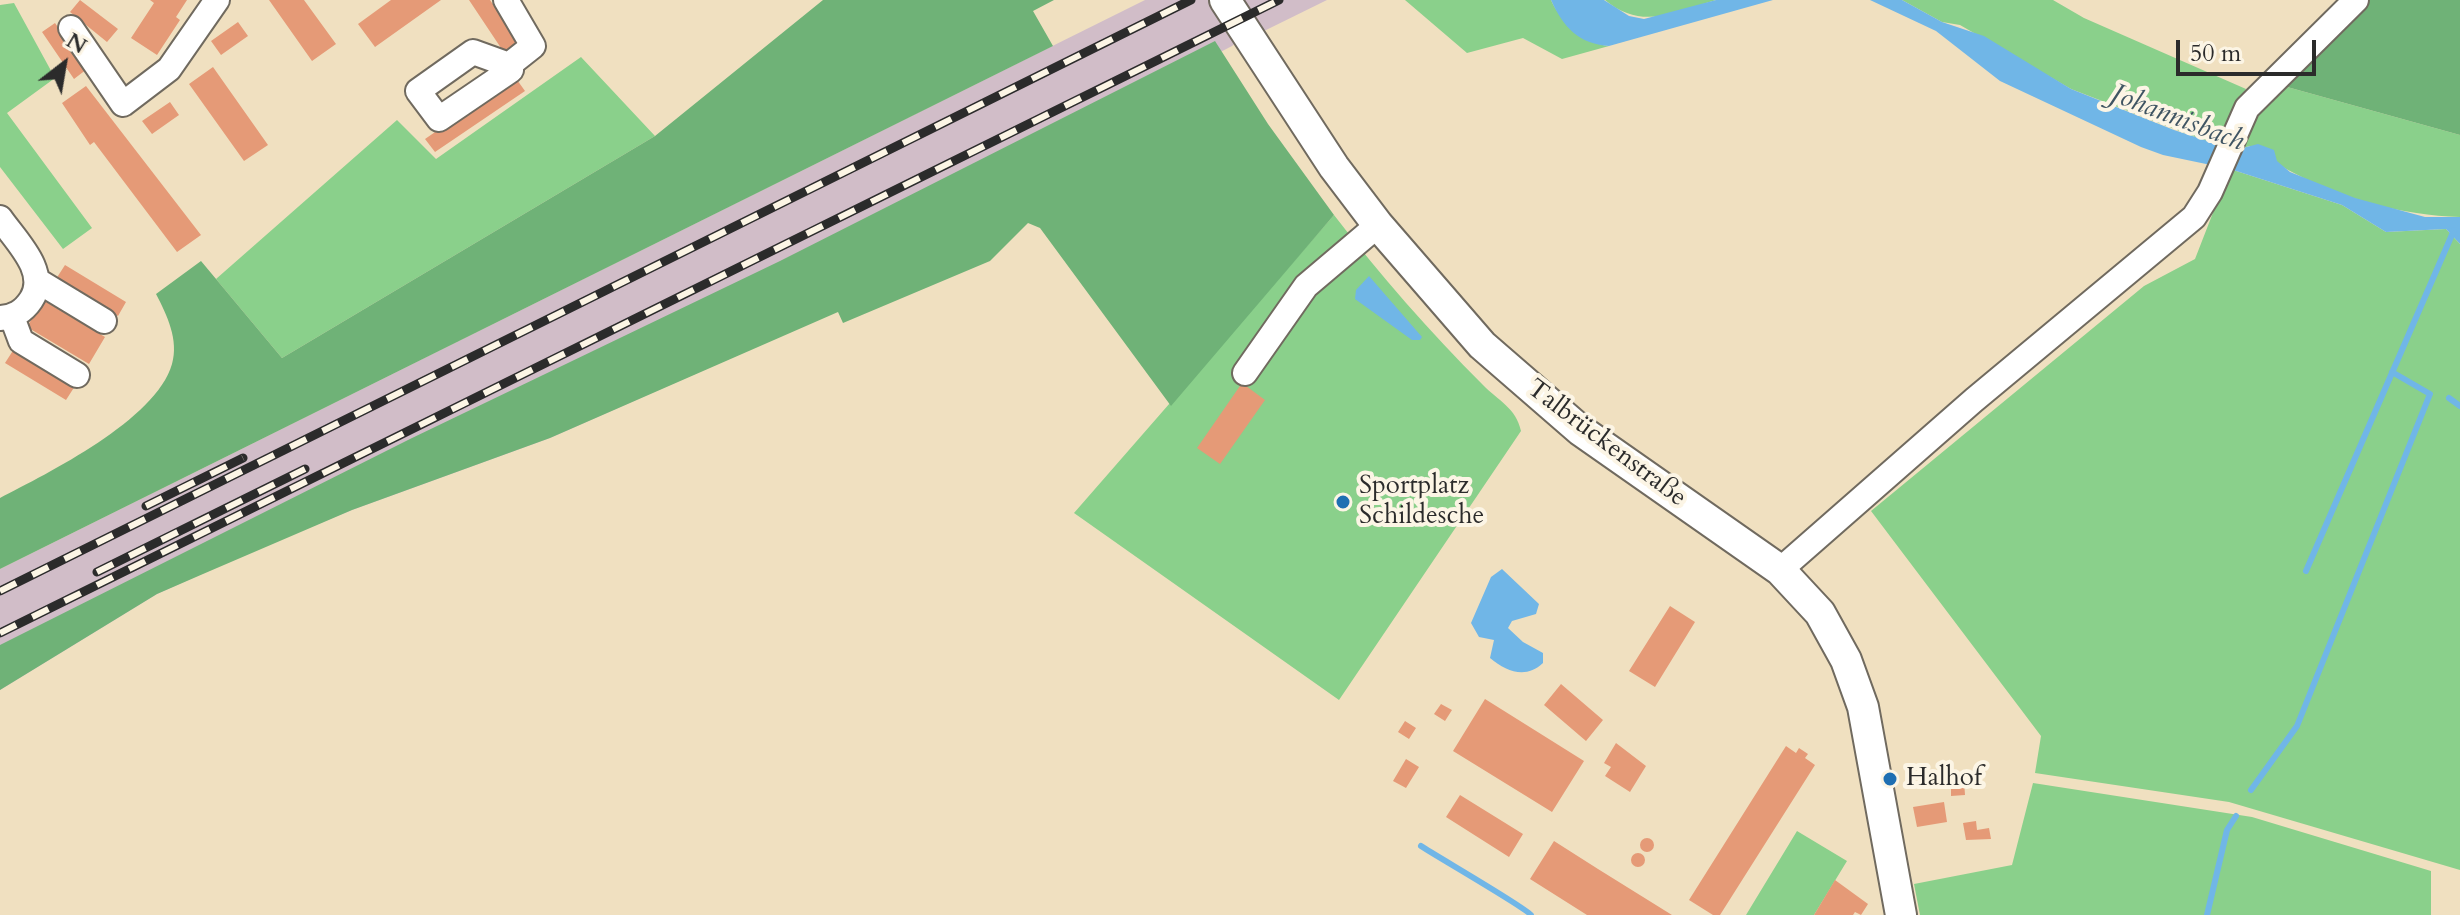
<!DOCTYPE html>
<meta charset="utf-8">
<style>
body{margin:0}
#map{position:relative;width:2460px;height:915px;overflow:hidden;background:#f0e0c0;font-family:Cardo,serif}
canvas{display:block}
.north{position:absolute;left:24px;top:24px;width:80px;height:80px;-webkit-text-stroke:6px #fcf5e5;paint-order:stroke;rotate:31deg;font-size:22px;font-weight:700;line-height:32px;text-align:center;color:#2b2b2b}
.north::after{content:'';display:block;margin:auto;width:28px;height:36px;background:#2b2b2b;clip-path:polygon(50% 0,100% 100%,50% 72%,0 100%)}
.scale{position:absolute;left:2176px;top:40px;width:140px;height:36px;box-sizing:border-box;border:4px solid #2b2b2b;border-top:0;padding-left:10px;font-size:24px;line-height:28px;white-space:nowrap;color:#2b2b2b;-webkit-text-stroke:6px #fcf5e5;paint-order:stroke}
</style>
<div id="map">
<canvas width="2460" height="915"></canvas>
<div class="north">N</div>
<div class="scale">50 m</div>
</div>
<script>
const ctx = document.querySelector('canvas').getContext('2d');
ctx.lineJoin = 'round';
function paint(path, color) {
  ctx.fillStyle = color;
  ctx.fill(path, 'evenodd');
}
function strokePath(path, color, width, dash) {
  ctx.strokeStyle = color;
  ctx.lineWidth = width;
  ctx.lineCap = dash ? 'butt' : 'round';
  ctx.setLineDash(dash || []);
  ctx.stroke(path);
}
function drawText(font, color, halo, rows, align = 'center') {
  ctx.font = font + ' Cardo,serif';
  ctx.lineWidth = 8;
  ctx.setLineDash([]);
  ctx.textBaseline = 'middle';
  ctx.strokeStyle = halo;
  ctx.fillStyle = color;
  for (const [text, x, y, turn = 0] of rows) {
    ctx.save();
    ctx.translate(x, y);
    ctx.rotate((+turn || 0) * Math.PI / 180);
    ctx.textAlign = isNaN(turn) ? turn : align;
    if (halo) ctx.strokeText(text, 0, 0);
    ctx.fillText(text, 0, 0);
    ctx.restore();
  }
}
const industrial = new Path2D(`
 M1145 0H1327L1262 32 1256 25 1232 46 1052 140 838 311 550 438 352 510 253 551 157 594 0 690V569Z`);
const green = new Path2D(`
 M1405 0H1551C1560 21 1586 44 1609 46L1562 59 1523 38 1467 53Z
 M1605 0H1716C1675 12 1642 31 1605 0Z
 M1902 0H2053L2084 18 2246 89 2216 145 2071 89 1960 25 1942 22Z
 M14 3 55 78 7 113 92 228 63 249 0 167V5Z
 M581 57 655 136 282 358 216 279 397 120 436 159Z
 M2280 85 2460 135V217C2402 215 2344 200 2292 172 2278 165 2264 154 2250 146L2235 150 2255 114Z
 M2230 169 2342 205 2386 232 2446 229 2460 244V870L2229 802 2035 773 2041 736 1871 511 2144 286 2195 259Z
 M1334 215C1380 275 1430 332 1483 385 1499 401 1516 408 1521 431L1339 700 1074 513Z
 M2033 783 2252 817 2431 871V915H1920L1914 884 2012 865Z
 M1797 831 1847 861 1814 915H1746Z`);
const forest = new Path2D(`
 M823 0H1054L1033 11 1053 46 0 569V498C48 473 156 420 172 364 179 340 167 315 156 294L201 261 282 358 655 136Z
 M2368 0H2460V135L2280 85Z
 M1215 41 1268 124 1334 215 1171 406 1040 228 1028 223 990 261 843 323 838 312 550 438 352 510 203 574 157 594 0 690V645L410 439 780 261Z`);
const water = new Path2D(`
 M1551 0H1604L1629 16 1644 19 1716 0H1773L1609 46C1579 44 1563 27 1551 0Z
 M1870 0H1902L1942 22 1984 36 2071 89 2174 130 2235 150 2258 144 2274 150 2277 161 2290 172 2355 198 2425 217H2460V244L2446 229 2386 232 2342 205 2230 169 2163 155 2141 147 2000 81 1936 31Z
 M1369 276 1422 337 1420 340H1412L1355 299 1356 290Z
 M1502 569 1539 604 1536 614 1512 621 1508 628 1523 642 1543 653V663C1526 679 1507 672 1490 658L1494 640 1479 637 1471 623 1491 577Z`);
const stream = new Path2D(`
 M2449 398 2460 406
 M2306 571 2454 230
 M2251 790 2297 726 2430 394 2392 372
 M1421 846C1436 856 1528 909 1531 915
 M2207 915 2227 830 2236 816`);
const building = new Path2D(`
 M80 0 118 29 107 42 70 12Z
 M150 0H187L176 17 180 20 157 55 131 38 154 3Z
 M269 0H304L336 44 312 61Z
 M391 0H441L375 47 358 24Z
 M469 0H490L520 44 505 54Z
 M238 22 248 36 221 55 211 41Z
 M55 23 87 69 74 79 42 32Z
 M213 67 268 145 244 161 189 84Z
 M515 77 525 91 435 152 425 139Z
 M86 86 201 235 177 252 94 142 90 145 62 103Z
 M170 102 179 115 152 134 142 121Z
 M65 265 126 302 118 316 56 279Z
 M43 300 105 337 89 364 27 327Z
 M14 349 75 386 66 400 5 363Z
 M1242 383 1265 400 1220 464 1197 448Z
 M1670 606 1695 622 1655 687 1629 671Z
 M1561 684 1603 720 1586 741 1544 705Z
 M1485 699 1584 761 1552 812 1453 751Z
 M1441 704 1452 710 1445 721 1434 714Z
 M1405 721 1416 728 1409 739 1398 732Z
 M1616 743 1646 766 1630 792 1605 776 1611 767 1604 763Z
 M1786 746 1796 753 1799 748 1808 754 1805 758 1815 765 1720 915H1713L1689 900Z
 M1406 759 1419 767 1406 788 1393 781Z
 M1964 780 1965 795 1951 796V781Z
 M1460 795 1523 834 1509 857 1446 817Z
 M1944 802 1947 822 1917 827 1913 807Z
 M1976 821 1977 830 1989 828 1991 839 1966 840 1963 823Z
 M1640 845a7 7 0 1 1 14 0a7 7 0 1 1-14 0Z
 M1554 841 1598 869 1672 915H1587L1530 879Z
 M1631 860a7 7 0 1 1 14 0a7 7 0 1 1-14 0Z
 M1835 880 1868 904 1861 915 1855 912 1853 915H1814Z`);
const minor = new Path2D(`
 M506 0 533 46 509 65 473 52 418 91 439 119 511 70 509 65
 M71 28 123 104 169 69 217 0
 M0 218C15 240 50 272 31 300 23 312 14 317 0 318
 M38 281 104 321
 M12 317 21 341 77 375
 M1245 373 1306 286 1378 225
 M1780 570 1974 400 2194 217 2210 192 2247 108 2356 0`);
const major = new Path2D(`
 M1225 0 1334 167 1378 225 1482 345 1580 430 1780 570 1820 613 1846 660 1863 707 1901 915`);
const rail = new Path2D(`
 M146 506 243 458
 M97 572 305 469
 M0 591 1191 0
 M0 633 1279 0`);
const markers = [
 [1343,502,8,"#1f6fb2"],
 [1890,779,8,"#1f6fb2"]
];
const streetNames = [
 ["Talbrückenstraße",1606,444,37]
];
const poiNames = [
 ["Sportplatz",1359,487],
 ["Schildesche",1359,517],
 ["Halhof",1906,779]
];
const waterNames = [
 ["Johannisbach",2177,119,21]
];
paint(industrial, '#d1bdc8');
paint(green, '#8ad08b');
paint(forest, '#6fb277');
paint(water, '#70b6e7');
strokePath(stream, '#70b6e7', 6);
paint(building, '#e59a77');
strokePath(minor, '#706a5f', 28);
strokePath(major, '#706a5f', 34);
strokePath(minor, '#fff', 24);
strokePath(major, '#fff', 30);
strokePath(rail, '#2b2b2b', 9);
strokePath(rail, '#fcf5e5', 6, [18]);
for (const [x, y, r, color] of markers) {
  const dot = new Path2D();
  dot.arc(x, y, r, 0, 2 * Math.PI);
  ctx.fillStyle = color;
  ctx.fill(dot);
  strokePath(dot, '#fcf5e5', 3);
}
drawText('26px', '#2b2b2b', '#fcf5e5', streetNames);
drawText('26px', '#2b2b2b', '#fcf5e5', poiNames, 'left');
drawText('italic 28px', '#405563', '#fcf5e5', waterNames);
</script>
